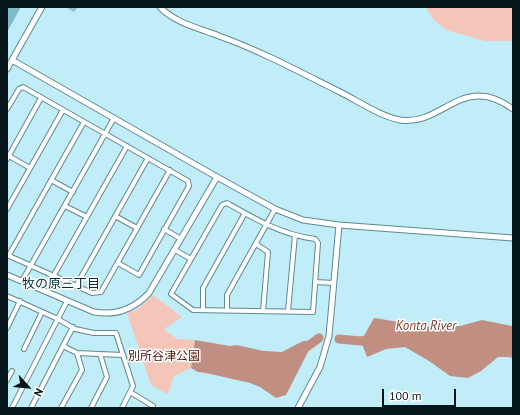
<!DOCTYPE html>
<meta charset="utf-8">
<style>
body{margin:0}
#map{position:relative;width:520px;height:415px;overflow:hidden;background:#c0edf8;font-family:"PT Sans",sans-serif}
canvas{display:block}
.frame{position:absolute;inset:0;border:8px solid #051519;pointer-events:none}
.north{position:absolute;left:8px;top:367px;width:40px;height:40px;-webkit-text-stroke:3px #fff;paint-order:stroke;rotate:117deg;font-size:11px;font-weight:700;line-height:16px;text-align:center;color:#051519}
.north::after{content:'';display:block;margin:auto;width:14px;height:18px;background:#051519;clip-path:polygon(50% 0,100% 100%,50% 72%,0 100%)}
.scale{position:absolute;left:382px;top:389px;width:74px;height:18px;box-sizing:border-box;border:2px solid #051519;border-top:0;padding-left:5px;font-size:12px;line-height:14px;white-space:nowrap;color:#051519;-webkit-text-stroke:3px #fff;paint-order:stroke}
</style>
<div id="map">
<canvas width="520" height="415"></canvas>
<div class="frame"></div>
<div class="north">N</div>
<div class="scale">100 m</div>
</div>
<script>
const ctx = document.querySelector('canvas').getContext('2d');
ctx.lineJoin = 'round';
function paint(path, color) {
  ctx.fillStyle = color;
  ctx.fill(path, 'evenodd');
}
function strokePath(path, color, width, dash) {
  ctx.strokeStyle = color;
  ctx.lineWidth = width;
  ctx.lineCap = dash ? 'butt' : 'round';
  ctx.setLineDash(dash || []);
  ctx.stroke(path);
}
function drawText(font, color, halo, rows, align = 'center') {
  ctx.font = font + ' "PT Sans","Noto Sans JP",sans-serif';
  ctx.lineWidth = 3;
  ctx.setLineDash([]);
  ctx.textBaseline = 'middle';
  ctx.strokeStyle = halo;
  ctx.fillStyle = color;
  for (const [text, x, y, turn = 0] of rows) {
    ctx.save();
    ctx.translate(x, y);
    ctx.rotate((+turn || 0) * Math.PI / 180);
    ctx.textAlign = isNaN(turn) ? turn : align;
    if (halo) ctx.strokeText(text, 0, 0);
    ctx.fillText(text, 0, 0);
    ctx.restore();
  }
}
const green = new Path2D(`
 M427 7H513V41H485L446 30 434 20 427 10Z
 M153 295 182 317 164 329 177 339 195 340 191 368 174 376 168 394 151 385 127 313 138 309Z`);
const water = new Path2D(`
 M374 318 431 327 460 326 482 320 512 326 513 327V358L509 357H498L481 371 468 378 450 376 429 361 405 347 386 349 367 357 361 341Z
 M195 340 230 346 236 345 264 351 282 352 303 341H308L311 343 308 352 286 395 276 398 260 387 250 383 206 373 198 372 191 368Z`);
const shadow = new Path2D(`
 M65 7H78L74 12Z`);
const river = new Path2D(`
 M339 339 361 341 371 339
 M301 351 319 338`);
const building = new Path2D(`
 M7 7H21L7 32Z`);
const minor = new Path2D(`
 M7 109 19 89 23 87 188 181 189 186 139 275 118 263
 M9 156 30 168
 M7 159 41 98
 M51 180 73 192
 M227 203C255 219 282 235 315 239L318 243 313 312 193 310 171 294 222 205Z
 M65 206 87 217
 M7 209 63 110
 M115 216 137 228
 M164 229 181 239
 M256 244 268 252 263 311
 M175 250 191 259
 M7 255 92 293 101 292 170 170
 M9 255 84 122
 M54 275 127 146
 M22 281 114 118
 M315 282 334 283
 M76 286 148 158
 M7 296 58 319 75 329 94 333H116L133 386 130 392 153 406 152 408
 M203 310V288L245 213
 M227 311V295L275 209
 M288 311 295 235
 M7 328 20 301
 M63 346 73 327
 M24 349 42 312
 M77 353 123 355
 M7 380 12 371
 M12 408 67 301
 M31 408 63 346 77 353 82 370 61 408
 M91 408 107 377 100 354
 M122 408 130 392`);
const tertiary = new Path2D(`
 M160 7C175 23 199 28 219 36 261 51 300 72 340 92 358 101 380 116 400 120 433 125 451 95 480 96 492 96 503 102 513 109
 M12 60 217 177 275 209 303 220 339 225 513 238
 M7 69 42 7
 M7 275 94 312C116 316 134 309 149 293L217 177
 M298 408 320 367 329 336 339 225`);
const parkNames = [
 ["別所谷津公園",164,357]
];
const neighbourhoodNames = [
 ["牧の原三丁目",61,284]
];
const waterNames = [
 ["Konta River",426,326]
];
paint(green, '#f4c6b9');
paint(water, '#c18f81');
paint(shadow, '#0003');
strokePath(river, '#c18f81', 9);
paint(building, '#80bbca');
strokePath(minor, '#5f8993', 6);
strokePath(tertiary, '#5f8993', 7);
strokePath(minor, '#fff', 4);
strokePath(tertiary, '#fff', 5);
drawText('12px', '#531606', '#fff', parkNames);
drawText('13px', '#02303a', '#fff', neighbourhoodNames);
drawText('italic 13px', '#803f2e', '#fff', waterNames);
</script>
